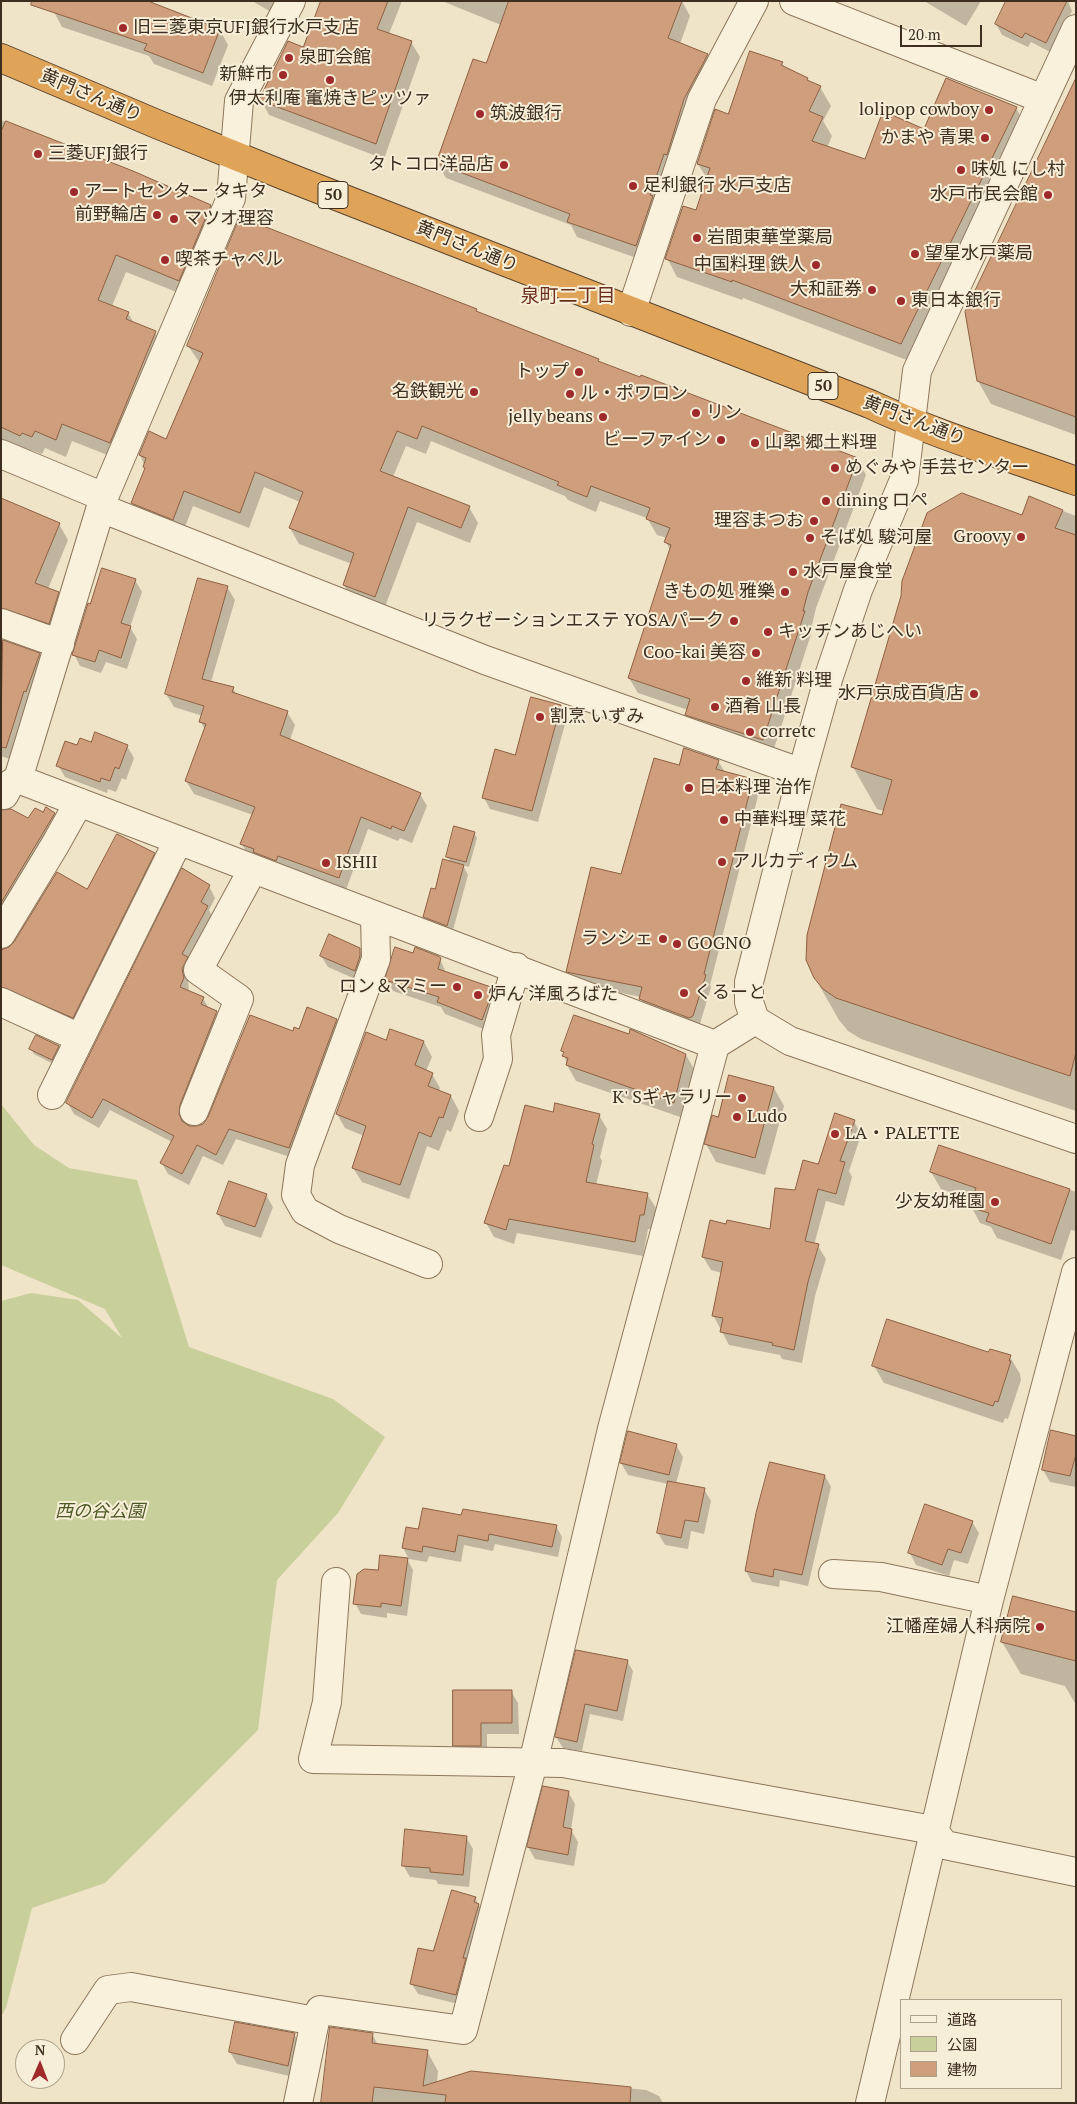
<!DOCTYPE html>
<meta charset="utf-8">
<style>
body{margin:0}
#map{position:relative;width:1077px;height:2104px;overflow:hidden;background:#f0e4c8;font-family:"PT Serif","Noto Sans JP",serif}
canvas{display:block}
.frame{position:absolute;inset:0;border:2px solid #3d2e20;pointer-events:none}
.legend{position:absolute;left:900px;top:1999px;width:162px;height:90px;box-sizing:border-box;background:#f7eed8;border:1px solid #ada18e;margin:0;padding:6px 9px;list-style:none;font-size:15px;color:#3d2e20}
.legend li{display:flex;align-items:center;gap:10px;height:25px}
.legend b{width:25px;border:1px solid #ada18e}
.north{position:absolute;left:15px;top:2039px;width:50px;height:50px;box-sizing:border-box;background:#f7eed8;border:1px solid #ada18e;border-radius:50%;rotate:1deg;font-size:14px;font-weight:700;line-height:20px;text-align:center;color:#3d2e20}
.north::after{content:'';display:block;margin:auto;width:18px;height:22px;background:#9e2a2b;clip-path:polygon(50% 0,100% 100%,50% 72%,0 100%)}
.scale{position:absolute;left:900px;top:25px;width:82px;height:22px;box-sizing:border-box;border:2px solid #3d2e20;border-top:0;padding-left:6px;font-size:15px;line-height:18px;white-space:nowrap;color:#3d2e20;-webkit-text-stroke:4px #f7eed8;paint-order:stroke}
</style>
<div id="map">
<canvas width="1077" height="2104"></canvas>
<div class="frame"></div>
<ul class="legend">
<li><b style="height:6px;background:#faf1dc"></b>道路</li>
<li><b style="height:14px;background:#c9cf9b"></b>公園</li>
<li><b style="height:14px;background:#cf9f7d"></b>建物</li>
</ul>
<div class="north">N</div>
<div class="scale">20 m</div>
</div>
<script>
const ctx = document.querySelector('canvas').getContext('2d');
ctx.lineJoin = 'round';
function paint(path, color) {
  ctx.fillStyle = color;
  ctx.fill(path, 'evenodd');
}
function strokePath(path, color, width, dash) {
  ctx.strokeStyle = color;
  ctx.lineWidth = width;
  ctx.lineCap = dash ? 'butt' : 'round';
  ctx.setLineDash(dash || []);
  ctx.stroke(path);
}
function drawText(font, color, halo, rows, align = 'center') {
  ctx.font = font + ' "PT Serif","Noto Sans JP",serif';
  ctx.lineWidth = 4;
  ctx.setLineDash([]);
  ctx.textBaseline = 'middle';
  ctx.strokeStyle = halo;
  ctx.fillStyle = color;
  for (const [text, x, y, turn = 0] of rows) {
    ctx.save();
    ctx.translate(x, y);
    ctx.rotate((+turn || 0) * Math.PI / 180);
    ctx.textAlign = isNaN(turn) ? turn : align;
    if (halo) ctx.strokeText(text, 0, 0);
    ctx.fillText(text, 0, 0);
    ctx.restore();
  }
}
const green = new Path2D(`
 M1 1104 34 1145 69 1168 137 1180 189 1347 333 1399 385 1437 338 1513 277 1580 258 1730 105 1883 32 1908 6 2008 1 2017V1301L31 1293 78 1300 122 1338 105 1309 1 1265Z`);
const shadow = new Path2D(`
 M252 1H277L271 12Z
 M326 1H402L389 34 411 42 420 57 384 159 269 115 261 100 304 49Z
 M442 1H682L690 16 680 44 707 55 716 71 645 261 577 237 571 225 446 178 437 163 487 65 501 25Z
 M924 1H981L966 26Z
 M1008 1H1068L1072 11 1052 53 1031 42 1028 47 1002 35 996 24Z
 M54 12 220 30 228 45 212 86 154 64 149 56 62 27Z
 M782 63 785 68 820 87 831 106 823 121 832 136 827 148 865 161 925 130 1016 108 1026 126 912 362 743 298 742 300 677 277 667 258 697 211 708 180 698 164 729 115Z
 M1076 81V435L991 404 978 381Z
 M1 120 210 206 220 224 189 297 126 272 112 306 128 313 134 323 155 332 165 349 120 460 72 441 66 457 45 448 42 454 31 450 30 452 1 440Z
 M476 310 478 313 598 360 601 363 857 459 866 475 816 608 812 625 813 628 772 755 695 730 686 715 688 710 638 693 629 678 670 550 666 542 667 538 657 535 647 518 600 501 596 512 568 500 565 496 431 441 426 454 406 446 393 477 469 507 478 523 470 543 417 522 383 612 353 601 344 585 352 564 299 544 290 528 300 502 264 487 249 528 193 506 182 535 141 519 132 503 146 469 140 455 167 440 200 363 188 346Z
 M1030 498 1076 516V1111L861 1039 848 1031 839 1020 815 978 884 811 877 809 853 767 1022 517Z
 M1 500 59 524 68 540 48 589 58 593 67 609 58 639 1 623Z
 M135 580 142 592 130 627 137 639 127 669 106 662 101 673 80 666 74 654Z
 M227 587 235 600 211 682 233 688 236 694 287 712 295 725 290 740 420 794 427 806 412 843 400 838 398 841 368 829 346 890 249 856 241 843 253 815 194 794 186 781 205 730 201 722 203 716 174 707 166 694Z
 M1 641 39 654 48 670 15 761 1 756Z
 M560 706 567 717 538 822 490 809 484 798Z
 M92 743 127 746 134 758 126 780 122 778 116 792 108 789 107 793 65 777 58 765Z
 M718 761 725 772 752 780 759 792 710 985 711 987 699 1027 647 1010 641 997 574 983 568 971 622 876Z
 M1 811 29 820 43 814H54L62 826 1 927Z
 M474 833 477 838 469 867 463 865 468 875 452 934 430 926 425 917 451 862 447 856Z
 M154 854 161 867 80 1030 1 1001V951L10 949 88 891Z
 M209 886 215 898 209 910 213 918 188 981 189 992 203 998 209 1009 216 1012 223 1023 185 1117V1124L196 1128 204 1125 293 1032 336 1020 343 1031 296 1159 236 1139 223 1165 203 1156 189 1185 168 1174 162 1163 172 1142 110 1110 99 1128 74 1114 67 1102Z
 M359 949 366 961 362 982 328 967 321 956Z
 M414 955 440 959 446 973 493 989 499 1001 489 1031 445 1014 441 1007 393 991 386 979Z
 M391 1031 424 1042 432 1057 426 1071 432 1074 440 1088 439 1092 451 1096 459 1111 451 1132 447 1130 439 1151 427 1146 409 1199 362 1182 353 1168 364 1136 345 1128 337 1114 387 1042Z
 M58 1047 61 1052 55 1065 34 1054 31 1049Z
 M563 1051 686 1055 695 1071 683 1118 576 1081 567 1065Z
 M774 1088 784 1106 765 1175 716 1162 706 1144Z
 M554 1114 599 1115 607 1129 600 1157 602 1161 596 1185 647 1194 656 1208 652 1229H648L643 1256 517 1233 514 1244 494 1237 486 1223 510 1168Z
 M854 1121 861 1135 849 1171 852 1177 844 1206 826 1201 814 1245 818 1246 826 1259 815 1296 802 1363 782 1359 780 1355 729 1345 713 1315 722 1273 711 1270 703 1257 727 1226 771 1231 796 1191Z
 M940 1146 1076 1192V1231L1071 1230 1061 1260 997 1238 991 1227 980 1223 971 1206 973 1200 941 1189 931 1172Z
 M266 1195 273 1207 261 1238 225 1226 218 1214Z
 M989 1354 1010 1357 1020 1374 1021 1380 1008 1419 1005 1418 1003 1423 884 1383 874 1366Z
 M1076 1437V1487L1050 1482 1043 1470Z
 M676 1445 683 1457 676 1484 704 1489 711 1501 704 1534 691 1531 688 1549 665 1545 658 1533 668 1484 628 1475 621 1463Z
 M825 1476 831 1487 808 1586 780 1580 779 1587 752 1582 746 1571Z
 M462 1516 556 1526 562 1537 558 1557 495 1544 493 1551 464 1545 461 1562 429 1556 427 1562 409 1559 403 1548 419 1531Z
 M972 1522 979 1533 968 1564 954 1560 949 1576 916 1565 910 1553Z
 M407 1559 413 1570 407 1616 387 1613V1618L361 1614 355 1603 379 1571Z
 M1076 1613V1705L1065 1686 1021 1674 1002 1642Z
 M577 1651 627 1661 633 1671 623 1721 590 1714 582 1751 563 1748 556 1737Z
 M511 1691 518 1703 519 1734H487V1758L461 1757 455 1745Z
 M568 1792 575 1804 571 1830 578 1842 574 1866 535 1859 528 1847Z
 M466 1837 473 1849 469 1887 438 1884 436 1880 410 1877 403 1865Z
 M475 1898 481 1909 462 2005 418 1994 412 1984Z
 M294 2034 301 2046 294 2077 237 2064 230 2052Z
 M372 2034 378 2045 427 2051 438 2071 437 2083 471 2073 646 2090 659 2096 663 2103H323Z`);
const building = new Path2D(`
 M32 1H148L220 29 203 73 144 50 147 44 31 5Z
 M321 1H388L377 29 412 41 376 144 259 100 288 41 303 47Z
 M509 1H682L668 38 708 54 684 99 667 155 664 154 650 195 653 196 636 246 567 222 570 214 436 163 473 59 486 63Z
 M1006 1H1067L1046 43 1025 33 1022 38 995 24Z
 M750 51 783 62 781 65 808 78 807 80 821 86 809 111 823 117 812 141 865 159 883 111 924 129 946 78 1017 107 901 344 732 280V282L665 259 683 206 696 210 710 168 697 164 715 109 728 114Z
 M1076 78V417L977 381 965 312Z
 M6 121 133 171 211 205 179 281 116 255 98 300 129 312 126 319 156 331 110 443 62 424 56 440 35 431 32 437 22 433 20 436 1 427V132Z
 M240 217 477 309 476 311 599 359 598 361 640 377 641 375 858 458 808 592 803 611H805L763 740 685 715 690 699 628 678 671 545 664 542 670 528 646 519 650 508 591 486 587 497 557 485 559 482 422 426 417 439 397 431 380 471 470 506 461 528 408 507 375 597 343 585 354 553 289 528 303 492 255 472 240 513 184 491 173 520 131 503 145 468 143 467 146 458 139 455 149 431 166 439 203 353 187 346Z
 M962 493 1022 515 1029 496 1063 510 1055 528 1076 535V1052L1070 1076 836 998 823 989 814 978 806 960 807 935 841 804 882 815 892 780 851 767 901 596 902 581 927 513Z
 M1 498 60 523 35 583 59 592 49 624 1 608Z
 M102 568 136 579 121 623 131 626 121 658 99 650 95 662 72 655 88 603 90 604Z
 M198 578 228 586 202 679 234 687 232 692 288 711 280 735 421 793 404 831 392 826 391 829 361 817 339 878 278 856 276 861 253 852 254 849 240 844 255 807 185 781 206 724 199 722 204 706 165 694Z
 M3 640 40 653 26 692 24 691 6 748 1 747Z
 M531 697 561 705 532 811 482 798 495 749 515 755Z
 M95 732 128 745 119 769 115 767 110 781 101 778 100 782 56 766 65 741 77 745 80 738 91 742Z
 M684 748 719 760 716 769 753 779 704 974 706 975 693 1016 689 1018 639 999 642 987 566 972 591 867 621 874 654 758 679 765Z
 M46 807 55 813 1 903V810L11 809 28 818 35 808 43 812Z
 M454 826 475 832 466 862 446 857Z
 M117 834 155 853 73 1018 1 987V950L9 947 14 942 57 872 87 889Z
 M443 859 464 865 447 926 423 917 431 888 435 889Z
 M182 868 210 885 201 902 208 906 182 954 188 957 182 969 184 978 180 987 204 997 201 1004 217 1011 180 1105 179 1114 182 1121 189 1126H196L203 1124 208 1117 250 1015 293 1031 294 1027 299 1029 307 1007 337 1019 289 1148 229 1129 216 1155 197 1145 182 1174 160 1163 174 1136 103 1099 92 1118 66 1103Z
 M329 934 360 948V956L355 971 320 956Z
 M395 947 413 953 415 947 438 956 441 958 438 969 494 988 482 1020 437 1002 439 997 385 980Z
 M574 1015 629 1034 630 1029 686 1054 674 1103 566 1065 568 1058 562 1056 564 1052 561 1051Z
 M390 1029 424 1041 415 1065 433 1073 428 1086 451 1095 443 1118 439 1117 431 1137 419 1132 400 1185 352 1168 366 1126 336 1114 366 1032 386 1040Z
 M36 1035 59 1046 52 1060 29 1049Z
 M729 1075 774 1087 755 1158 704 1144 712 1115 718 1117Z
 M555 1103 600 1114 592 1144 594 1145 586 1182 648 1193 644 1215H640L635 1242 509 1219 506 1230 484 1223 504 1165 509 1166 525 1105 553 1112Z
 M835 1113 855 1120 840 1161 845 1162 836 1194 818 1189 805 1241 819 1244 808 1282 794 1350 772 1345 773 1343 720 1332 723 1318 712 1316 723 1262 702 1257 710 1220 726 1224 727 1220 770 1229 775 1188 795 1190 803 1160 818 1164Z
 M939 1145 1070 1189 1051 1244 986 1221 989 1213 969 1207 976 1188 930 1172Z
 M229 1181 267 1194 255 1227 217 1214Z
 M887 1319 988 1352 990 1349 1011 1355 1009 1361H1011L998 1402 995 1401 993 1406 872 1366Z
 M1051 1430 1076 1436V1454L1070 1476 1042 1470Z
 M628 1431 677 1444 669 1475 620 1463Z
 M770 1462 825 1475 802 1575 774 1569 773 1577 745 1571 756 1513Z
 M668 1481 705 1488 698 1522 685 1520 681 1538 657 1533Z
 M925 1504 973 1521 961 1553 948 1549 942 1565 908 1553Z
 M423 1508 461 1515 463 1509 557 1525 552 1547 489 1534 488 1541 458 1535 455 1552 423 1546 422 1552 402 1548 406 1527 418 1529Z
 M380 1555 408 1558 401 1606 381 1603V1607L353 1604 357 1574 364 1569 378 1570Z
 M1013 1596 1076 1612V1661L1001 1642Z
 M576 1650 628 1660 617 1711 585 1704 577 1742 555 1737Z
 M453 1690H512V1723H481V1746H453Z
 M543 1786 569 1791 563 1827 572 1829 568 1855 527 1847Z
 M405 1829 467 1836 463 1875 430 1872V1868L402 1866Z
 M452 1890 476 1897 474 1902 479 1904 463 1958H466L456 1995 410 1984 418 1948 433 1951Z
 M235 2022 295 2033 288 2066 229 2052Z
 M330 2027 373 2033 372 2043 428 2050 423 2086 471 2071 631 2087 630 2103H445L446 2095 374 2087 372 2103H321Z`);
const minor = new Path2D(`
 M291 1 239 101 231 198 104 497 18 779 715 1045
 M794 1 1043 99
 M1076 29 917 371 904 480 858 590 829 676 802 773 749 982V1002L755 1020 790 1041 1076 1139
 M631 312 702 99 754 1
 M1 454 104 497
 M101 508 485 660 802 773
 M1 623 60 644
 M1 794 4 795 10 784 18 779
 M375 917 376 959 300 1165 296 1195 305 1211 339 1229 428 1264
 M1 934 55 845 79 802
 M1 1002 80 1038
 M52 1095 178 841
 M194 1111 239 999 198 970 253 869
 M479 1117 498 1059 496 1035 516 967
 M833 1574 881 1577 989 1600
 M336 1582 327 1702 313 1759 563 1763 933 1830 945 1845 1076 1872
 M75 2040 108 1990 131 1987 315 2021
 M298 2103 315 2021 320 2010 463 2030 533 1763 612 1429 715 1045 755 1020
 M870 2103 989 1600 1076 1272`);
const highway = new Path2D(`
 M1 58 159 125 293 179 870 404C936 435 1007 456 1076 481`);
const markers = [
 [123,28,5,"#9e2a2b"],
 [289,58,5,"#9e2a2b"],
 [283,75,5,"#9e2a2b"],
 [330,80,5,"#9e2a2b"],
 [989,110,5,"#9e2a2b"],
 [480,114,5,"#9e2a2b"],
 [985,138,5,"#9e2a2b"],
 [38,154,5,"#9e2a2b"],
 [504,165,5,"#9e2a2b"],
 [961,170,5,"#9e2a2b"],
 [633,186,5,"#9e2a2b"],
 [74,192,5,"#9e2a2b"],
 [1048,195,5,"#9e2a2b"],
 [157,215,5,"#9e2a2b"],
 [174,219,5,"#9e2a2b"],
 [697,238,5,"#9e2a2b"],
 [915,254,5,"#9e2a2b"],
 [165,260,5,"#9e2a2b"],
 [816,265,5,"#9e2a2b"],
 [872,290,5,"#9e2a2b"],
 [901,301,5,"#9e2a2b"],
 [579,372,5,"#9e2a2b"],
 [474,392,5,"#9e2a2b"],
 [570,394,5,"#9e2a2b"],
 [696,413,5,"#9e2a2b"],
 [603,417,5,"#9e2a2b"],
 [721,440,5,"#9e2a2b"],
 [755,443,5,"#9e2a2b"],
 [835,468,5,"#9e2a2b"],
 [826,501,5,"#9e2a2b"],
 [814,521,5,"#9e2a2b"],
 [1021,537,5,"#9e2a2b"],
 [810,538,5,"#9e2a2b"],
 [793,572,5,"#9e2a2b"],
 [785,592,5,"#9e2a2b"],
 [734,621,5,"#9e2a2b"],
 [768,632,5,"#9e2a2b"],
 [756,653,5,"#9e2a2b"],
 [746,681,5,"#9e2a2b"],
 [974,694,5,"#9e2a2b"],
 [715,707,5,"#9e2a2b"],
 [540,717,5,"#9e2a2b"],
 [750,732,5,"#9e2a2b"],
 [689,788,5,"#9e2a2b"],
 [724,820,5,"#9e2a2b"],
 [722,862,5,"#9e2a2b"],
 [326,863,5,"#9e2a2b"],
 [663,939,5,"#9e2a2b"],
 [677,944,5,"#9e2a2b"],
 [457,987,5,"#9e2a2b"],
 [684,993,5,"#9e2a2b"],
 [478,995,5,"#9e2a2b"],
 [742,1098,5,"#9e2a2b"],
 [737,1117,5,"#9e2a2b"],
 [835,1134,5,"#9e2a2b"],
 [995,1202,5,"#9e2a2b"],
 [1040,1627,5,"#9e2a2b"]
];
const shields = [
 [333,195,30],
 [823,386,30]
];
const shieldNames = [
 ["50",333,195],
 ["50",823,386]
];
const poiNames = [
 ["旧三菱東京UFJ銀行水戸支店",133,28],
 ["泉町会館",299,58],
 ["新鮮市",273,75,"right"],
 ["伊太利庵 竃焼きピッツァ",330,99,"center"],
 ["lolipop cowboy",979,110,"right"],
 ["筑波銀行",490,114],
 ["かまや 青果",975,138,"right"],
 ["三菱UFJ銀行",48,154],
 ["タトコロ洋品店",494,165,"right"],
 ["味処 にし村",971,170],
 ["足利銀行 水戸支店",643,186],
 ["アートセンター タキタ",84,192],
 ["水戸市民会館",1038,195,"right"],
 ["前野輪店",147,215,"right"],
 ["マツオ理容",184,219],
 ["岩間東華堂薬局",707,238],
 ["望星水戸薬局",925,254],
 ["喫茶チャペル",175,260],
 ["中国料理 鉄人",806,265,"right"],
 ["大和証券",862,290,"right"],
 ["東日本銀行",911,301],
 ["トップ",569,372,"right"],
 ["名鉄観光",464,392,"right"],
 ["ル・ポワロン",580,394],
 ["リン",706,413],
 ["jelly beans",593,417,"right"],
 ["ビーファイン",711,440,"right"],
 ["山翆 郷土料理",765,443],
 ["めぐみや 手芸センター",845,468],
 ["dining ロペ",836,501],
 ["理容まつお",804,521,"right"],
 ["Groovy",1011,537,"right"],
 ["そば処 駿河屋",820,538],
 ["水戸屋食堂",803,572],
 ["きもの処 雅樂",775,592,"right"],
 ["リラクゼーションエステ YOSAパーク",724,621,"right"],
 ["キッチンあじへい",778,632],
 ["Coo-kai 美容",746,653,"right"],
 ["維新 料理",756,681],
 ["水戸京成百貨店",964,694,"right"],
 ["酒肴 山長",725,707],
 ["割烹 いずみ",550,717],
 ["corretc",760,732],
 ["日本料理 治作",699,788],
 ["中華料理 菜花",734,820],
 ["アルカディウム",732,862],
 ["ISHII",336,863],
 ["ランシェ",653,939,"right"],
 ["GOGNO",687,944],
 ["ロン＆マミー",447,987,"right"],
 ["くるーと",694,993],
 ["炉ん 洋風ろばた",488,995],
 ["K' Sギャラリー",732,1098,"right"],
 ["Ludo",747,1117],
 ["LA・PALETTE",845,1134],
 ["少友幼稚園",985,1202,"right"],
 ["江幡産婦人科病院",1030,1627,"right"]
];
const streetNames = [
 ["黄門さん通り",91,96,23],
 ["黄門さん通り",467,247,22],
 ["黄門さん通り",914,421,21]
];
const parkNames = [
 ["西の谷公園",100,1512]
];
const neighbourhoodNames = [
 ["泉町二丁目",568,297]
];
paint(green, '#c9cf9b');
paint(shadow, '#0003');
paint(building, '#cf9f7d');
strokePath(building, '#8d5f41', 1);
strokePath(minor, '#8d765c', 30);
strokePath(highway, '#5b4430', 30);
strokePath(minor, '#faf1dc', 28);
strokePath(highway, '#e0a458', 28);
for (const [x, y, r, color] of markers) {
  const dot = new Path2D();
  dot.arc(x, y, r, 0, 2 * Math.PI);
  ctx.fillStyle = color;
  ctx.fill(dot);
  strokePath(dot, '#f7eed8', 2);
}
for (const [x, y, w] of shields) {
  const box = new Path2D();
  box.roundRect(x - w / 2, y - 13.5, w, 27, 4);
  ctx.fillStyle = '#f7eed8';
  ctx.fill(box);
  strokePath(box, '#3d2e20', 1);
}
drawText('bold 16px', '#3d2e20', null, shieldNames);
drawText('18px', '#3d2e20', '#f7eed8', poiNames, 'left');
drawText('18px', '#3d2e20', '#f7eed8', streetNames);
drawText('italic 18px', '#4d5a26', '#f7eed8', parkNames);
drawText('19px', '#6b2e1e', '#f7eed8', neighbourhoodNames);
</script>
